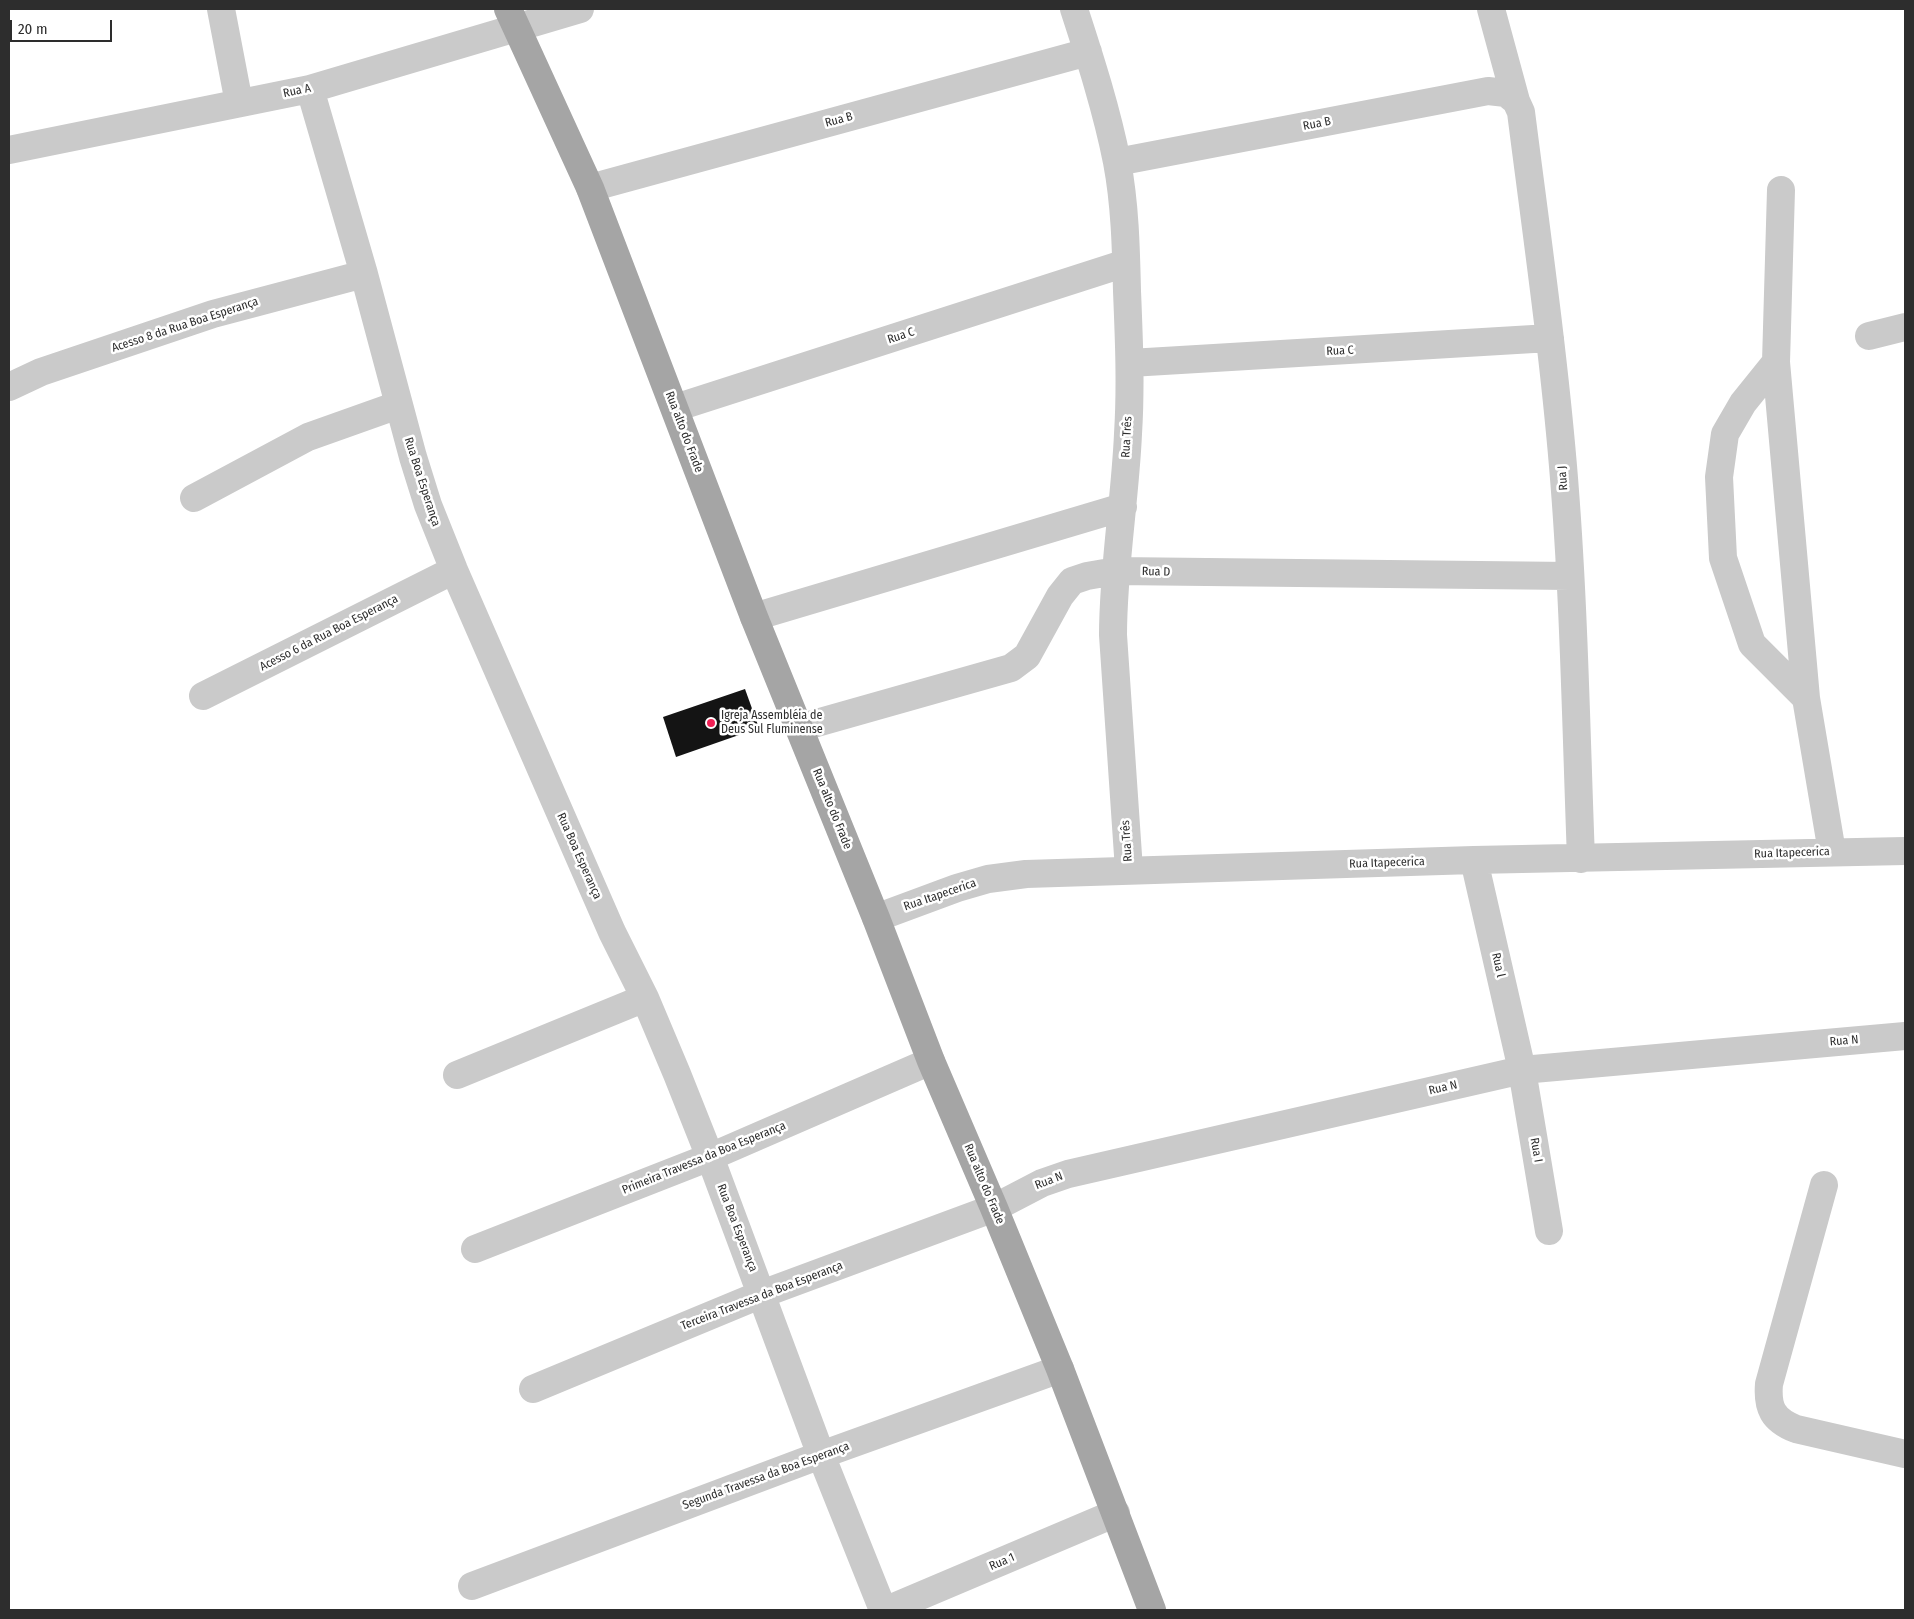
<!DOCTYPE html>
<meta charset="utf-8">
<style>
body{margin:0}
#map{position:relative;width:1914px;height:1619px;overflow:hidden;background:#fff;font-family:"Fira Sans Condensed",sans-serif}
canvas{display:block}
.frame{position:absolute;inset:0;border:10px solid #2d2d2d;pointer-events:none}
.scale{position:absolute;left:10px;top:20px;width:102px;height:22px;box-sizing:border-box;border:2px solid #2d2d2d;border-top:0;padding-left:6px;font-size:15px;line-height:18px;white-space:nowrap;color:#2d2d2d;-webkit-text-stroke:4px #fff;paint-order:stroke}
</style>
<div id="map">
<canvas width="1914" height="1619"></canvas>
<div class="frame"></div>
<div class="scale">20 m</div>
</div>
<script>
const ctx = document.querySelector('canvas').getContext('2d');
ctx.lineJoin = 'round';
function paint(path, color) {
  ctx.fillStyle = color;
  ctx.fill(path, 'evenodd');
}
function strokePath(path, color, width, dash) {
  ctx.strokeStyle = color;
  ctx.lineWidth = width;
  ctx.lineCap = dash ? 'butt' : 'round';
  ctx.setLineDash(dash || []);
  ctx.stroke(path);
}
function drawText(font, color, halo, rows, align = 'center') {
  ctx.font = font + ' "Fira Sans Condensed",sans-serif';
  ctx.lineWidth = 5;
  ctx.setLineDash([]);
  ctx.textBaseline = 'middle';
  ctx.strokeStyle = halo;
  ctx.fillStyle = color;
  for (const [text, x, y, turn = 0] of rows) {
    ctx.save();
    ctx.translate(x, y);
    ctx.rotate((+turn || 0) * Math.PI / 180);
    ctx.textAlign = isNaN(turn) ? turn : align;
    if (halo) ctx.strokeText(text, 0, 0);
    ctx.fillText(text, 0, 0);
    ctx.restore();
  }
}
const building = new Path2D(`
 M745 689 759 728 676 757 663 717Z`);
const minor = new Path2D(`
 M221 9 239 103
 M1074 9C1090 58 1107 111 1117 162 1125 204 1126 248 1127 291 1129 339 1131 386 1128 434 1125 501 1113 568 1113 635L1129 870
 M1491 9 1516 101 1521 112C1536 230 1553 348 1563 466 1574 596 1576 728 1581 859
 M310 89 364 274 413 457 428 505 454 570 612 932 645 998 677 1074 710 1157 821 1455 883 1610
 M9 150 310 89 580 9
 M1117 162 1488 91 1506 93 1516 101
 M590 188 1088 52
 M1781 190 1776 362 1806 698 1832 852
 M1869 336 1905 327
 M1776 362 1743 403 1725 434 1719 477 1723 558 1752 644 1806 698
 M1130 363 1550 338
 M9 387 41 372 213 314 364 274
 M675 408 1126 263
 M194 498 308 437 398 405
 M754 617 1123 507
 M203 696 454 570
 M799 728 1011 668 1027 656 1060 596 1072 581 1087 576 1116 571 1570 576
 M1474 860 1522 1070 1549 1231
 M876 918 957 888 988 879 1026 874 1474 860 1905 851
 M457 1075 645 998
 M1824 1185 1769 1384C1767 1408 1773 1420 1796 1429L1905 1454
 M475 1249 710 1157 931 1061
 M533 1389 762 1294 994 1208 1042 1183 1068 1174 1522 1070 1905 1036
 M472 1586 821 1455 1060 1369
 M887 1610 1116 1513`);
const major = new Path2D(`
 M508 9 590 188 754 617 876 918 931 1061 994 1208 1060 1369 1152 1610`);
const markers = [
 [711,723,5,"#f22055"]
];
const streetNames = [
 ["Rua A",297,91,-12],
 ["Rua B",839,120,-15],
 ["Rua B",1317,124,-11],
 ["Acesso 8 da Rua Boa Esperança",185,325,-18],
 ["Rua C",901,336,-18],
 ["Rua C",1340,351,-3],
 ["Rua alto do Frade",684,432,69],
 ["Rua Três",1127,437,-87],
 ["Rua J",1563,478,-94],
 ["Rua Boa Esperança",422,482,72],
 ["Rua D",1156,572,1],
 ["Acesso 6 da Rua Boa Esperança",329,633,-27],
 ["Rua alto do Frade",832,809,68],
 ["Rua Três",1127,841,-94],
 ["Rua Itapecerica",1792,853,-2],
 ["Rua Boa Esperança",579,856,66],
 ["Rua Itapecerica",1387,863,-2],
 ["Rua Itapecerica",940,895,-19],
 ["Rua l",1498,965,77],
 ["Rua N",1844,1041,-5],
 ["Rua N",1443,1088,-13],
 ["Rua I",1536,1150,80],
 ["Primeira Travessa da Boa Esperança",704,1158,-22],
 ["Rua N",1049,1181,-21],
 ["Rua alto do Frade",984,1184,67],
 ["Rua Boa Esperança",737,1228,69],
 ["Terceira Travessa da Boa Esperança",762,1296,-21],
 ["Segunda Travessa da Boa Esperança",766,1476,-20],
 ["Rua 1",1002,1562,-23]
];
const poiNames = [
 ["Igreja Assembléia de",721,716],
 ["Deus Sul Fluminense",721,730]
];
paint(building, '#141414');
strokePath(minor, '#cacaca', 28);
strokePath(major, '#a5a5a5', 28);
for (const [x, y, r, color] of markers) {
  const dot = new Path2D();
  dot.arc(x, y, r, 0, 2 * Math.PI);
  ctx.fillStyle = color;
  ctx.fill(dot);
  strokePath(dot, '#fff', 2);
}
drawText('12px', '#2d2d2d', '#fff', streetNames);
drawText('12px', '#2d2d2d', '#fff', poiNames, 'left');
</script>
